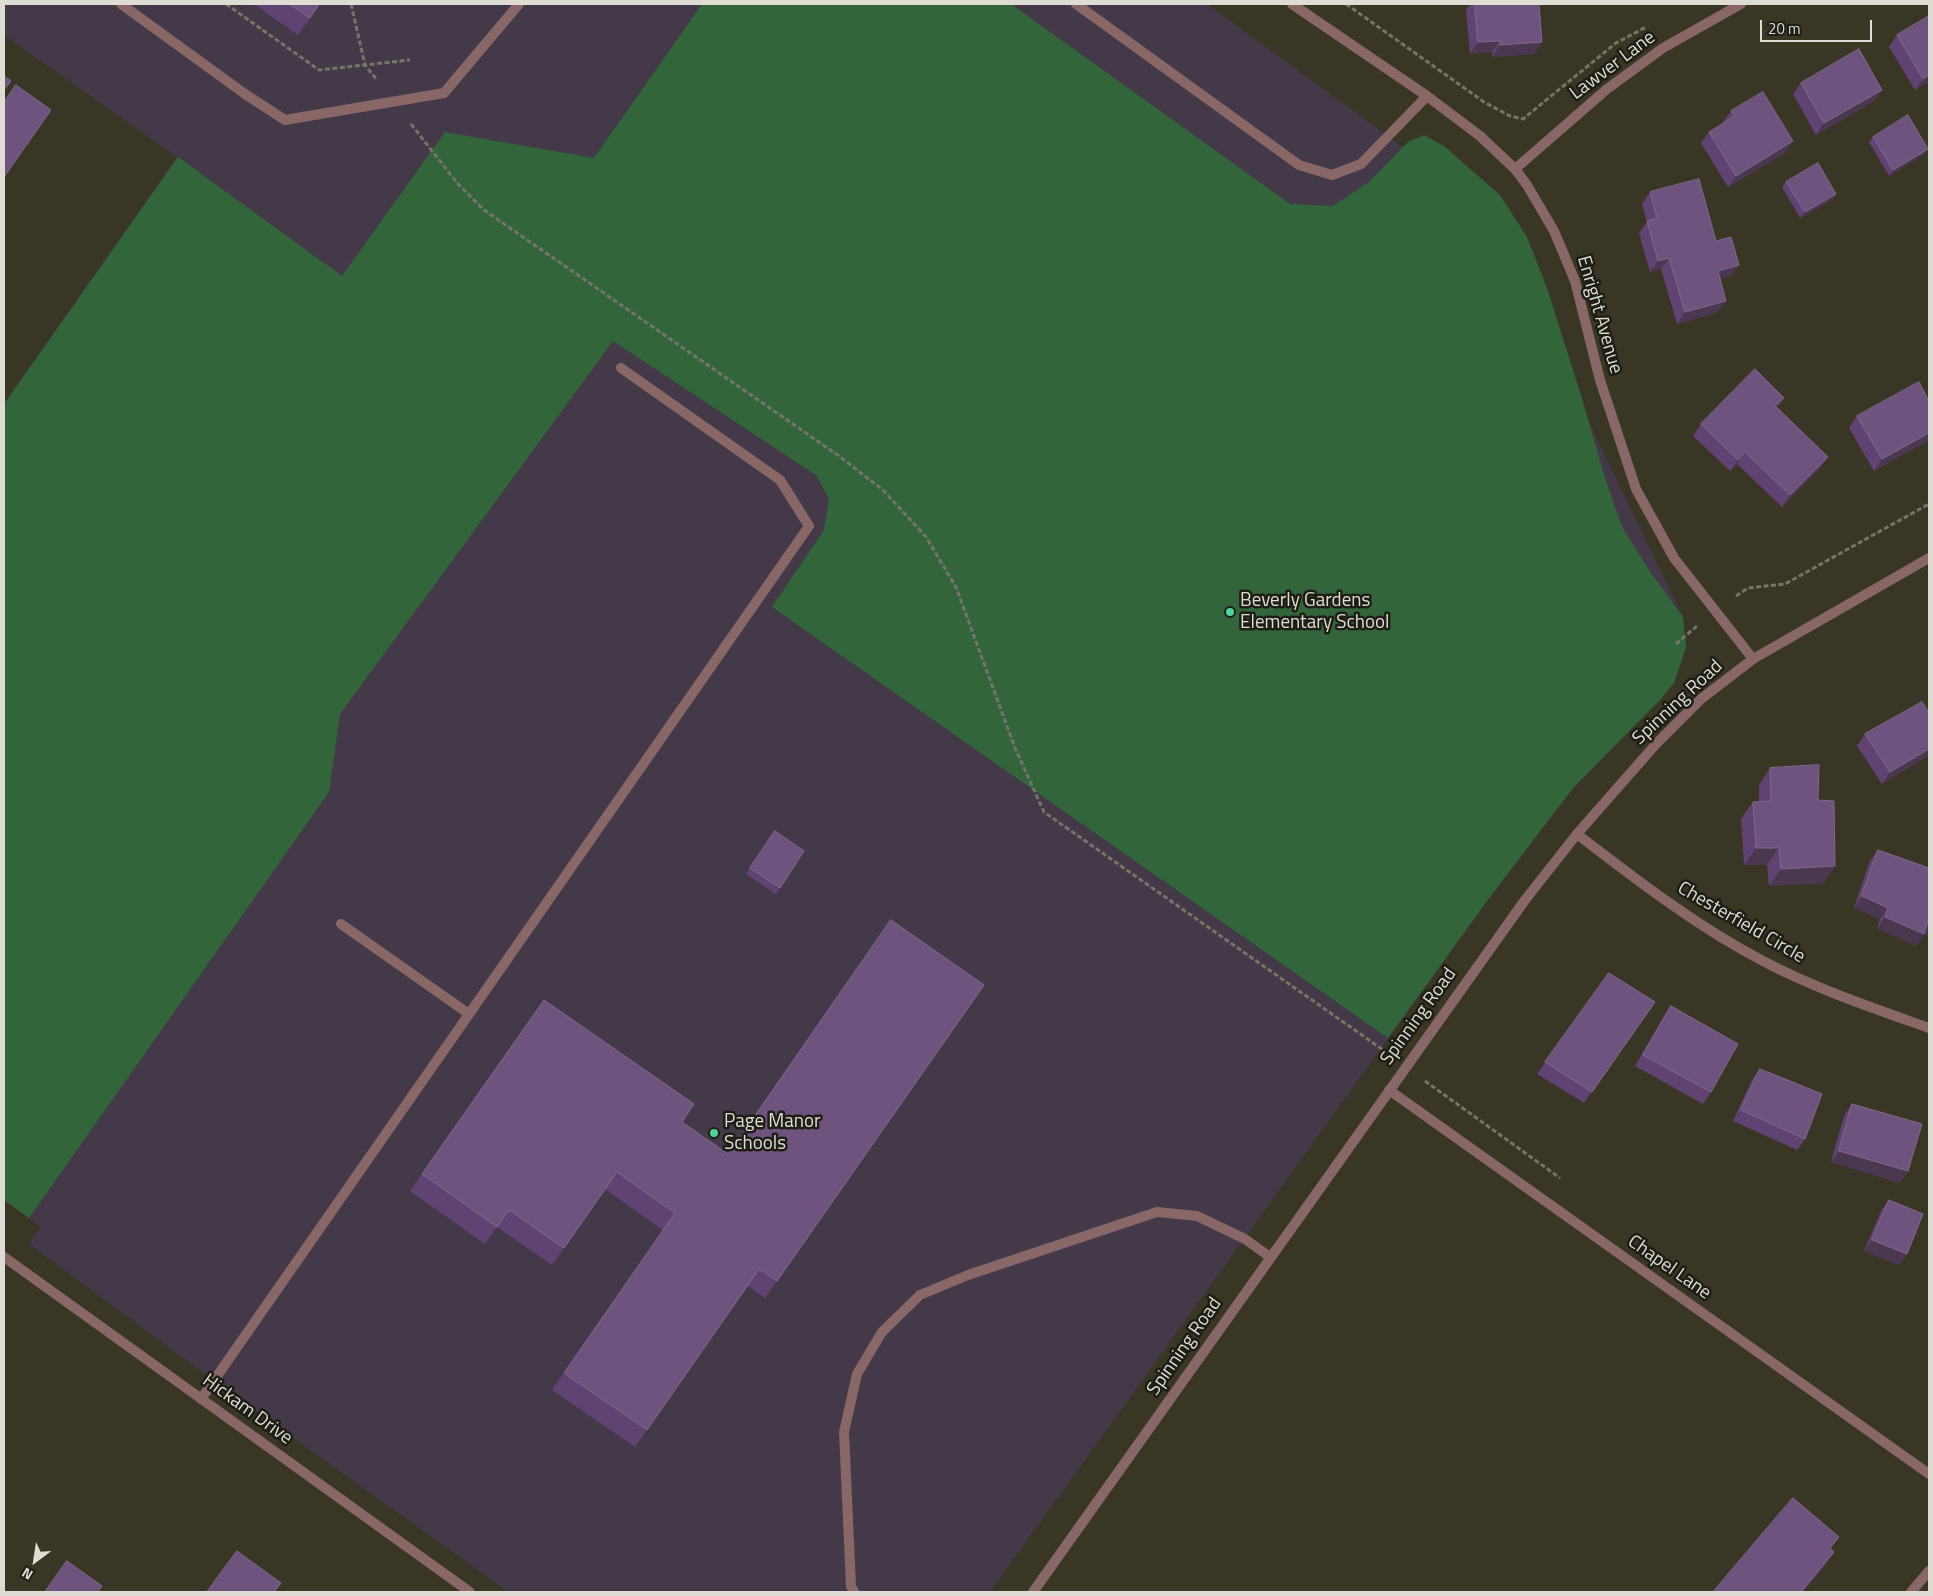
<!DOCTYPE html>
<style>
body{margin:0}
#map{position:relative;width:1933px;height:1596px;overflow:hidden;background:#393626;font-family:"Titillium Web",sans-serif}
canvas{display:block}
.frame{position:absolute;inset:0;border:5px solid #dfddd3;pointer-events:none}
.north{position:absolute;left:10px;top:1536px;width:50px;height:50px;-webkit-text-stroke:4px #1f1e16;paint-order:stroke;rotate:211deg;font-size:14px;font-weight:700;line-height:20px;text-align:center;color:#dfddd3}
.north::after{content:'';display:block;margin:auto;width:18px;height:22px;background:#dfddd3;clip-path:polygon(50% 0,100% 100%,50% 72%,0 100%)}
.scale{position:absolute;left:1760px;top:20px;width:112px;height:22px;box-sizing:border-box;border:2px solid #dfddd3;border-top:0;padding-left:6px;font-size:15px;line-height:18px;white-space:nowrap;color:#dfddd3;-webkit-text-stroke:4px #1f1e16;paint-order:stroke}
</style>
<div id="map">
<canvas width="1933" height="1596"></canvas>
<div class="frame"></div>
<div class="north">N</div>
<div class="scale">20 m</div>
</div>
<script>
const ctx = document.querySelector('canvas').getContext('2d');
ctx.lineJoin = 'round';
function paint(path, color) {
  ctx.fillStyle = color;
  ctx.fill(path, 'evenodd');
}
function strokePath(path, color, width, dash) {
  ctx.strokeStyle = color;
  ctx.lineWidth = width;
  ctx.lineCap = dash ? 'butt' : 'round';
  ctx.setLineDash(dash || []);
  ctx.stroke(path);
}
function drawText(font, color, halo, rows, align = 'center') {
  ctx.font = font + ' "Titillium Web",sans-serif';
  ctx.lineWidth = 5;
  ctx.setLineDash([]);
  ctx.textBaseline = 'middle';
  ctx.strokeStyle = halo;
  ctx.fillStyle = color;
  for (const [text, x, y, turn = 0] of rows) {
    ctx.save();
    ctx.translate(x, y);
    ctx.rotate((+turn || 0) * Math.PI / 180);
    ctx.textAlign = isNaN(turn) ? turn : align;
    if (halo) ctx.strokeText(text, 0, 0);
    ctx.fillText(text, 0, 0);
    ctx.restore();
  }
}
const education = new Path2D(`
 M4 4H1207L1485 207 1683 617 1686 647 1674 683 1573 788 1487 901 990 1592H509L239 1399 29 1244 41 1227 4 1200V404L177 157 4 35Z`);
const green = new Path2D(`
 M702 4H1011L1290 204 1333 206 1369 182 1408 142 1424 135 1444 146 1500 195 1527 237 1547 288 1580 392 1606 481 1622 527 1651 573 1683 617 1686 647 1674 683 1661 699 1573 788 1487 901 1388 1038 772 607 824 530 829 499 816 475 613 341 340 714 329 792 29 1218 4 1200V404L178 157 342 276 445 132 594 158Z`);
const path = new Path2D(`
 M226 4 319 70 410 60
 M351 4 365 65 377 80
 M1346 4 1484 102 1510 116 1523 119 1616 43 1646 27
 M411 124 458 184 484 210 839 456 883 490 926 537 956 587 1015 748 1044 812 1386 1052
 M1736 596 1748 588 1785 584 1929 504
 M1676 644 1697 626
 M1425 1081 1560 1178`);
const service = new Path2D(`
 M121 4 245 94 285 120 444 93 519 4
 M1076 4 1299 165 1332 175 1361 164 1427 96
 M341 924 469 1014
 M201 1399 809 526 780 480 621 368
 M854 1592 851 1586 844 1432 857 1374 882 1332 920 1295 968 1275 1157 1212 1197 1216 1245 1239 1270 1257`);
const minor = new Path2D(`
 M1292 4 1427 96 1480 136 1515 169 1527 185 1554 231 1575 281 1600 380 1636 489 1674 558 1753 659
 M1515 169 1607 89 1663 48 1741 4
 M1577 834C1637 880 1696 926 1763 961 1816 989 1873 1008 1929 1028
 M4 1257 470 1592
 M1911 1592 1929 1571`);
const tertiary = new Path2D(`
 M1389 1090 1929 1474
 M1033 1592 1525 900 1577 834 1656 744 1701 699 1753 659 1929 558`);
const wall = new Path2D(`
 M254 4H320L298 35Z
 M1470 4H1539L1542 42 1534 54 1492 57V52L1470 54 1466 10Z
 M1897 35 1929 82 1915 90 1889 47Z
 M1801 83 1882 90 1874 101 1816 135 1793 94Z
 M1731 111 1793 141 1785 153 1728 187 1701 143 1709 132 1724 123 1723 122Z
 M1873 137 1928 149 1924 154 1889 176 1869 142Z
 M1786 182 1836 194 1832 200 1800 218 1782 187Z
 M1650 192 1716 241 1739 265 1731 276 1720 279 1718 312 1677 324 1661 269 1650 272 1639 233 1647 222 1642 204Z
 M1784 398 1777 407 1828 457 1820 468 1782 507 1737 464 1730 471 1693 436 1701 424Z
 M1929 401V440L1874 471 1849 428 1857 416Z
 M1865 734 1929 755 1882 784 1857 746Z
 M1770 768 1818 800 1835 866 1823 883 1769 886 1767 865H1744L1741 819 1753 802H1759V785Z
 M775 831 804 851 776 894 746 874Z
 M1878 850 1929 868V936L1924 934 1916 946 1877 928 1880 919 1854 908 1870 861Z
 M1609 973 1655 1002 1584 1103 1537 1074Z
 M984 985 765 1298 748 1286 635 1447 552 1390 663 1230 605 1189 552 1265 497 1227 485 1244 410 1191 544 1000 682 1122 728 1154Z
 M1671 1006 1711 1092 1703 1104 1635 1066 1663 1018Z
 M1760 1069 1805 1139 1797 1150 1733 1121 1752 1080Z
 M1852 1104 1908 1171 1900 1183 1831 1162 1844 1116Z
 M1889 1200 1907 1254 1899 1265 1864 1251 1881 1211Z`);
const shadedWall = new Path2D(`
 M1500 41 1492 52 1470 54 1478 42Z
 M1542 42 1534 54 1492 57 1500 45Z
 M1929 75V82L1915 90 1923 79Z
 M1882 90 1874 101 1816 135 1824 123Z
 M1793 141 1785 153 1728 187 1736 176Z
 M1928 149 1924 154 1889 176 1893 170Z
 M1836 194 1832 200 1800 218 1805 212Z
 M1669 258 1661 269 1650 272 1658 261Z
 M1739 265 1731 276 1710 282 1718 271Z
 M1726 301 1718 312 1677 324 1685 312Z
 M1784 398 1776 409 1775 406Z
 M1929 433V440L1874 471 1882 459Z
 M1745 452 1737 464 1730 471 1738 460Z
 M1828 457 1820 468 1782 507 1790 495Z
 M1929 749V755L1882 784 1890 772Z
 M1756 848H1779L1767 865H1744Z
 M1835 866 1823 883 1769 886 1781 869Z
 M1862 896 1888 908 1880 919 1854 908Z
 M1885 917 1929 921V936L1923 933 1924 934 1916 946 1877 928Z
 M1839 1151 1908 1171 1900 1183 1831 1162Z
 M1872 1240 1907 1254 1899 1265 1864 1251Z
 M1834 1552 1823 1569 1803 1592H1801Z`);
const building = new Path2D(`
 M290 4H319L310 18Z
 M1475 4H1539L1542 42 1500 45V41L1478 42Z
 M1929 16V75L1923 79 1897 35Z
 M1859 49 1882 90 1824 123 1801 83Z
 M4 76 11 81 4 90Z
 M16 85 51 110 4 177V102Z
 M1763 92 1793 141 1736 176 1709 132 1735 116 1731 111Z
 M1908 115 1928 149 1893 170 1873 137Z
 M1818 163 1836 194 1805 212 1786 182Z
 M1699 179 1716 241 1731 237 1739 265 1718 271 1726 301 1685 312 1669 258 1658 261 1647 221 1657 218 1650 192Z
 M1755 369 1784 398 1775 406 1828 457 1790 495 1745 452 1738 460 1701 424Z
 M1919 382 1929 401V433L1882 459 1857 416Z
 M1922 702 1929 713V749L1890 772 1865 734Z
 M1819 765 1818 800 1834 801 1835 866 1781 869 1779 848H1756L1753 802 1771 801 1770 768Z
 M775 831 804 851 780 888 750 868Z
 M1878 850 1929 868V921H1928L1924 934 1885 917 1888 908 1862 896Z
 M891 920 984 985 777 1281 759 1269 647 1430 564 1373 675 1213 617 1172 564 1248 509 1210 497 1227 422 1174 544 1000 694 1104 682 1122 728 1154Z
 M1609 973 1655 1002 1592 1092 1545 1062Z
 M1671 1006 1738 1044 1711 1092 1643 1055Z
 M1760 1069 1822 1094 1805 1139 1741 1110Z
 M1852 1104 1922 1124 1908 1171 1839 1151Z
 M1889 1200 1923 1214 1907 1254 1872 1240Z
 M1793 1498 1839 1537 1830 1548 1834 1552 1801 1592H1713Z
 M237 1551 281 1583 274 1592H207Z
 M67 1561 102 1586 98 1592H45Z`);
const markers = [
 [1230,612,5,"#4fd399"],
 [714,1133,5,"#4fd399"]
];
const streetNames = [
 ["Lawver Lane",1613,66,-37],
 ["Enright Avenue",1599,315,74],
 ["Spinning Road",1678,703,-43],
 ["Chesterfield Circle",1741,923,30],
 ["Spinning Road",1419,1017,-54],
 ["Chapel Lane",1669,1268,35],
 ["Spinning Road",1185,1347,-55],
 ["Hickam Drive",247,1410,36]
];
const poiNames = [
 ["Beverly Gardens",1240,601],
 ["Elementary School",1240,623],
 ["Page Manor",724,1122],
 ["Schools",724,1144]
];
paint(education, '#433949');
paint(green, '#32663a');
strokePath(path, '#767466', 3, [5, 2.5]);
strokePath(service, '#886766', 10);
strokePath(minor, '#886766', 10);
strokePath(tertiary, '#886766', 10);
paint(wall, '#604373');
paint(shadedWall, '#4a3750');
paint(building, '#6d537e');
strokePath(building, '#7f698b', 1);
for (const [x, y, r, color] of markers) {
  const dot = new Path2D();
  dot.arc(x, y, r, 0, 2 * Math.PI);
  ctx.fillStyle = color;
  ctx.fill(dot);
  strokePath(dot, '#1f1e16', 2);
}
drawText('19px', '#dfddd3', '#1f1e16', streetNames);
drawText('19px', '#dfddd3', '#1f1e16', poiNames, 'left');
</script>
